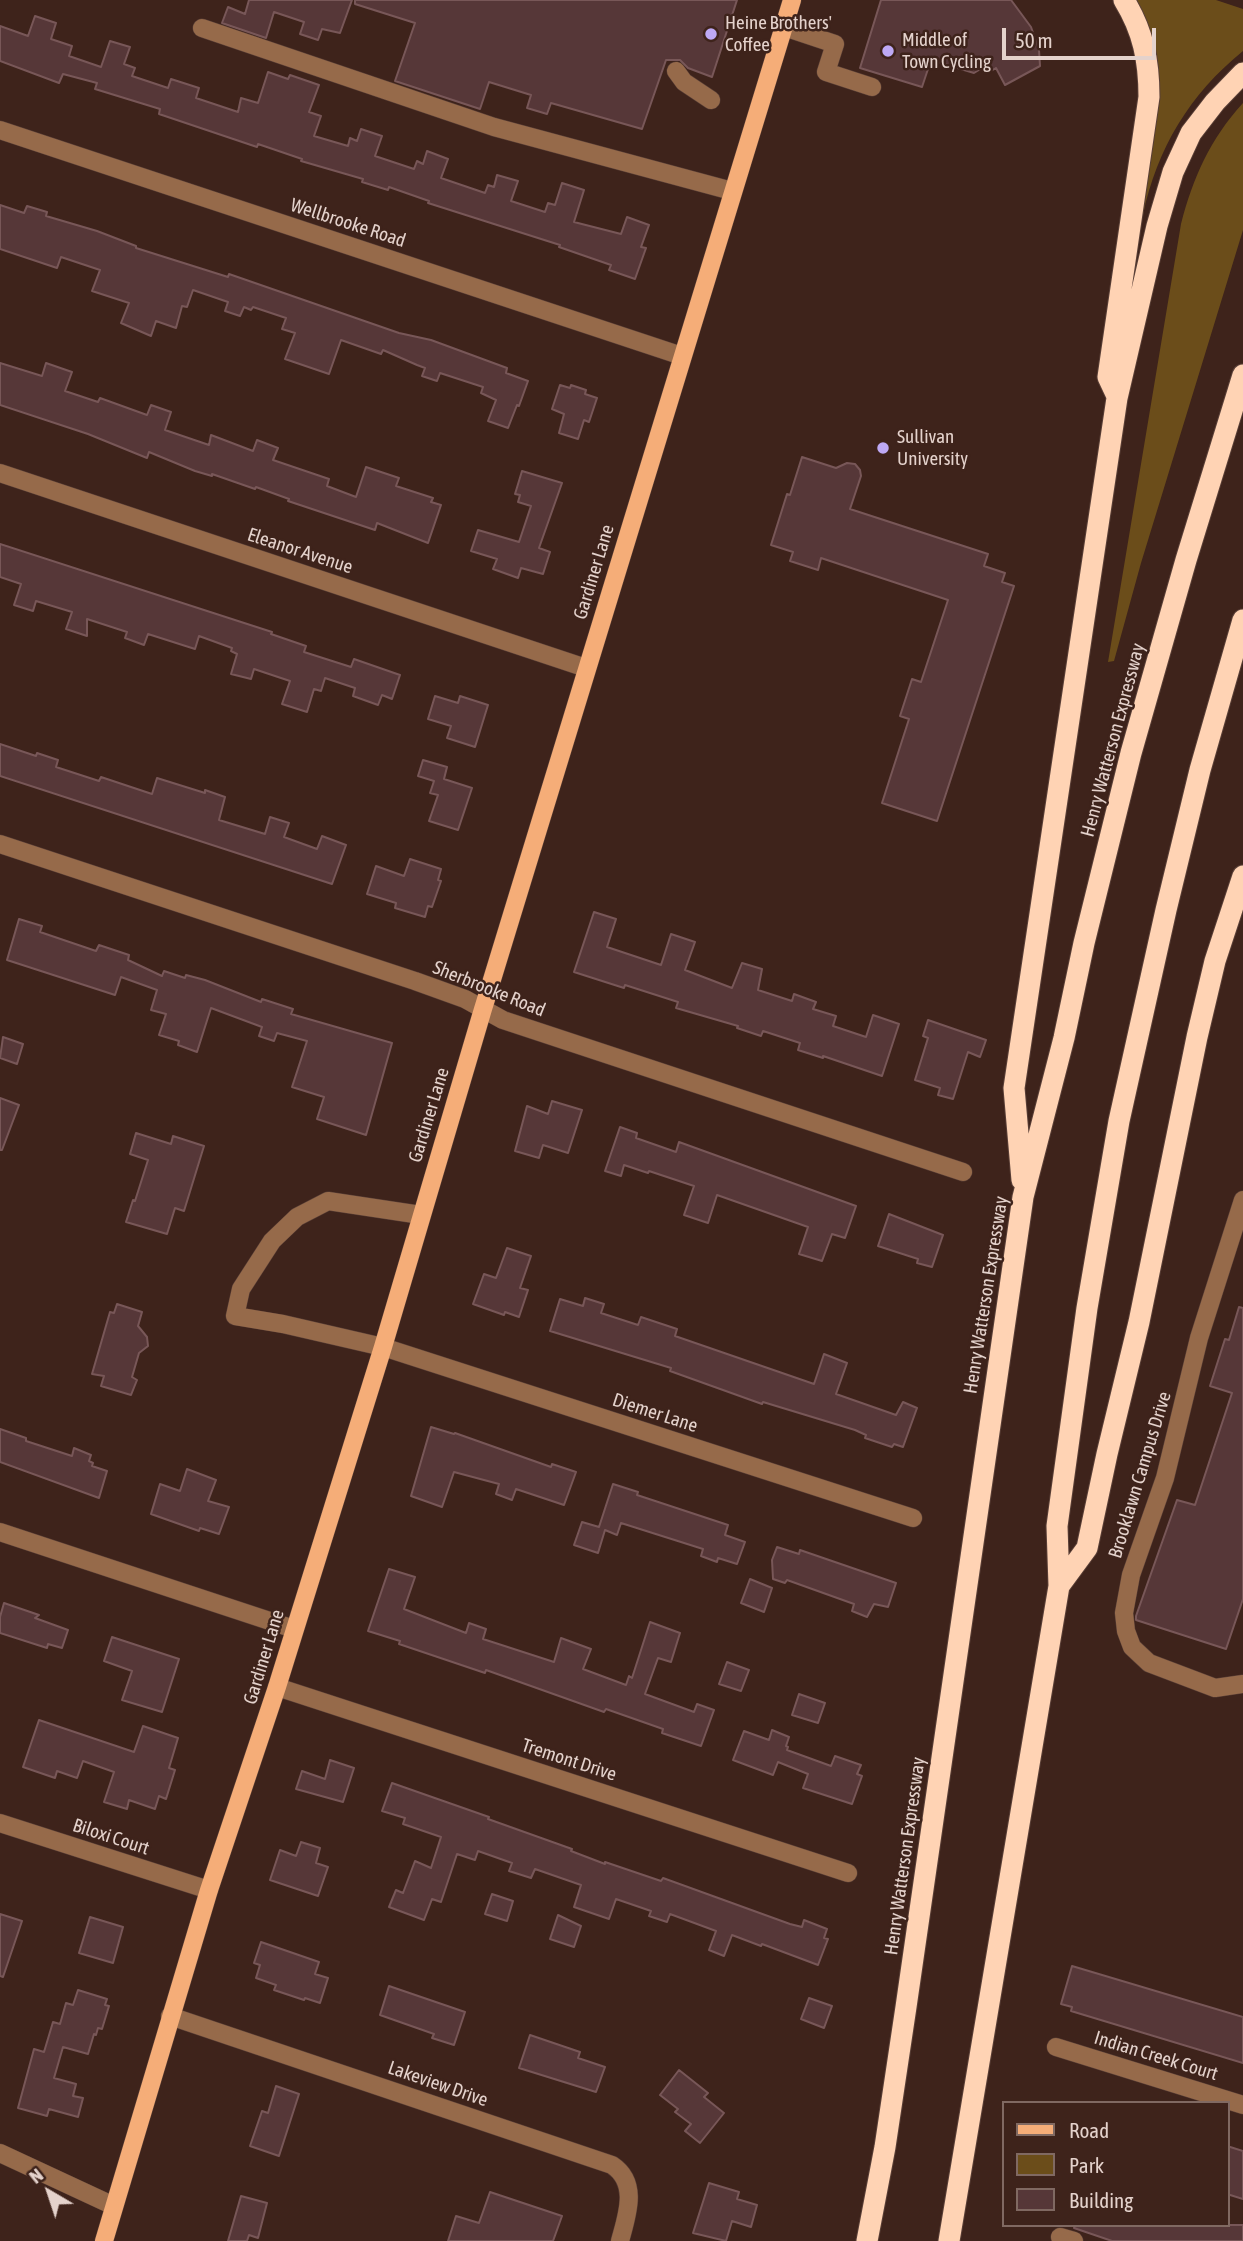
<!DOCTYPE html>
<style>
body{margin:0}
#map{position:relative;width:1243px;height:2241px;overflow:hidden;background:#3e231b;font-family:"Asap Condensed",sans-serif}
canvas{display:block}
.legend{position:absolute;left:1002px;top:2101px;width:228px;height:126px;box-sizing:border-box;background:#3e231b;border:2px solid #806962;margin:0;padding:9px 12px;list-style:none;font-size:21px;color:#e4d2cc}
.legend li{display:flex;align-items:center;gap:14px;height:35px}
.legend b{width:35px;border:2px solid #806962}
.north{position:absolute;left:14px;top:2157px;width:70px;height:70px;-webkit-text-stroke:5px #3e231b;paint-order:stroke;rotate:321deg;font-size:19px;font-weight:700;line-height:28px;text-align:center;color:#e4d2cc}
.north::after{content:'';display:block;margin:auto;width:24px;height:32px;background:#e4d2cc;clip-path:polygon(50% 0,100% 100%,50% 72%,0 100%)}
.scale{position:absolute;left:1002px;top:28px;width:154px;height:32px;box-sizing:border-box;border:4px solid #e4d2cc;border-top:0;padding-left:9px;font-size:21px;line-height:24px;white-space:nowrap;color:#e4d2cc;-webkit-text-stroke:5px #3e231b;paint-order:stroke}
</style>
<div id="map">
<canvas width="1243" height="2241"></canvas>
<ul class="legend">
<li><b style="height:9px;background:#f5ad78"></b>Road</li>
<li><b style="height:19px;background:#6b4d1a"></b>Park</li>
<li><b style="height:19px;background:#563738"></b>Building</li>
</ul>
<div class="north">N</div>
<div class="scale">50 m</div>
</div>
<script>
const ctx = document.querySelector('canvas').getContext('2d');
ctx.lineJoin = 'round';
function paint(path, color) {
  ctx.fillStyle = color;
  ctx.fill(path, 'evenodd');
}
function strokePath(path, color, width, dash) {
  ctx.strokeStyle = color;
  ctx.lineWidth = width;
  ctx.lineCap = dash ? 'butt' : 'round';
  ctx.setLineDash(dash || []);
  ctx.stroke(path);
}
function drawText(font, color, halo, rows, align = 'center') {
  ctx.font = font + ' "Asap Condensed",sans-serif';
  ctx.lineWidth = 5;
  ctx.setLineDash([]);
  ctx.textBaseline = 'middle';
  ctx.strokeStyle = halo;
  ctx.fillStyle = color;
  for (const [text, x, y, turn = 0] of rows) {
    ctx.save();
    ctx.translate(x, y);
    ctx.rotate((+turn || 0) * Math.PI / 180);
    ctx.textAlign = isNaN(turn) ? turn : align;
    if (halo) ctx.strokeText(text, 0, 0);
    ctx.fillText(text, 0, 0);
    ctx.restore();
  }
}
const green = new Path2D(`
 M1133 0H1216L1243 9V51C1190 94 1157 148 1143 215L1141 214 1158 93Z
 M1243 103V230L1141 563 1114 661 1108 662 1181 224C1193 178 1210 139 1243 103Z`);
const building = new Path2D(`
 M249 0H352L340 33 322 29 318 40 300 34 304 22 274 12 266 38 222 23 228 7 245 14Z
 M355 0H737L712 77 688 68 680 60H666L642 129 551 103 547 114 527 108 531 95 489 82 480 109 395 81 415 23 355 4Z
 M881 0H1011L1031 27 1039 50 1040 66 1005 85 996 68 991 71 987 65 974 73 931 60 922 87 860 68Z
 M35 16 56 23 51 39 72 46 69 56 101 67 110 41 130 47 124 64 135 68 132 76 168 88 171 79 199 88 196 98 238 112 241 98 258 103 268 72 288 79 290 75 319 85 309 112 321 116 314 136 348 146 350 138 357 141 361 129 382 136 375 156 414 169 417 161 423 164 427 151 448 159 441 178 485 193 488 185 494 187 497 175 518 181 511 201 545 212 548 203 555 205 562 183 584 190 574 222 621 234 627 217 649 225 641 247 646 248 635 279 609 270 611 265 559 247 560 245 428 203 429 201 389 187 388 190 362 182 363 179 301 161 302 159 258 144 257 147 159 114 160 109 95 89 97 83 63 74 59 83 0 61V26L28 36Z
 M0 205 24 213 27 206 47 212 46 216 97 231 136 246V248L228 277 229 274 399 333 431 340 507 368 506 373 528 381 519 406 517 405 508 428 488 421 496 400 481 393 483 387 440 373 437 381 422 376 425 368 417 365 383 350 381 354 341 340 329 374 285 359 295 333 282 329 286 318 253 307 251 310 244 307 240 316 225 311 228 302 193 290 187 307 182 306 176 328 156 321 151 336 121 323 129 303 92 291 100 270 61 257 57 268 0 249Z
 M0 363 42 376 46 363 72 372 65 391 98 402 100 398 147 415 151 405 171 412 165 430 209 445 211 435 253 451 257 440 278 448 273 460 329 479 327 486 356 497 366 467 399 478 396 486 433 498 431 502 441 505 428 543 377 523 375 530 288 501 289 499 256 487 255 489 212 474V476L195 471 149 452 147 458 88 434 0 405Z
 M560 385 570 388 571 385 586 390 585 394 597 398 589 422 584 420 578 439 559 433 564 414 552 409Z
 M802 457 836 468 847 463 855 464 860 470 861 476 850 509 988 554 984 566 1005 573 1002 582 1014 586 937 821 882 803 909 719 900 716 912 679 921 682 948 600 821 558 818 570 790 561 793 552 771 545 787 494 790 495Z
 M522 471 562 483 539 548 550 552 543 574 521 568 518 578 493 569 497 559 471 551 478 530 519 542 531 506 518 502 520 495 515 494Z
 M0 544 272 632 271 634 306 646 304 652 351 667 354 659 400 675 392 699 382 695 378 705 353 696 355 688 325 678 321 691 314 689 307 712 282 704 290 681 254 669 251 679 231 674 237 654 231 651 232 648 199 636 195 649 148 634 144 645 125 638 127 632 87 619V636L66 629 72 612 36 601 33 611 14 605 21 584 0 577Z
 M435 696 458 703 460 696 488 705 475 747 447 738 451 726 428 719Z
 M0 744 36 756 37 753 58 760 56 767 99 781 101 777 152 794 157 778 205 793V790L225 797 219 820 265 834 270 817 289 823 284 837 317 849 322 836 346 845 332 884 0 776Z
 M423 760 447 767 444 779 472 788 458 830 429 821 438 795 430 793 434 781 418 776Z
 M410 859 441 869 438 880 441 881 432 907 428 906 425 917 395 908 396 903 367 894 376 866 404 876Z
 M594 912 616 919 607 947 661 965 671 934 695 942 685 970 732 988 742 963 762 969 758 990 792 1001 794 994 816 1002 813 1009 836 1016 833 1026 866 1037 873 1015 899 1024 882 1076 823 1056V1058L798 1050 800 1043 763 1031 761 1036 737 1028 738 1026 676 1008 678 1002 625 985 624 988 574 972Z
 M19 919 42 926 40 932 96 951 99 945 129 955 128 960 162 976 164 971 185 978 186 975 205 980 261 1002 262 999 293 1009 291 1014 392 1043 366 1135 317 1119 324 1097 292 1087 307 1041 277 1033 274 1041 259 1036 262 1027 211 1008 197 1052 178 1045 179 1041 159 1035 166 1014 151 1010 157 990 121 977 115 995 7 960Z
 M928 1020 986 1040 980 1057 968 1052 953 1099 938 1095 940 1088 915 1080 928 1038 923 1036Z
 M3 1037 23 1044 17 1064 0 1058Z
 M0 1098 19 1105 2 1150H0Z
 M552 1101 582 1110 568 1153 543 1145 539 1158 515 1151 527 1106 548 1114Z
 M620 1127 637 1133 636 1138 676 1152 679 1142 856 1206 845 1238 832 1234 822 1261 799 1254 808 1227 717 1195 708 1223 684 1215 694 1186 649 1171 648 1173 624 1165 621 1176 605 1171Z
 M136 1133 171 1144 173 1136 204 1146 184 1211 175 1208 167 1234 126 1222 133 1200 135 1201 148 1160 130 1154Z
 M889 1214 943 1235 932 1267 917 1263 918 1259 878 1246Z
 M507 1248 531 1256 520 1288 528 1290 519 1317 505 1312 504 1315 473 1304 484 1274 496 1278Z
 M585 1298 604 1304 601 1313 638 1325 641 1317 677 1329 675 1336 814 1384 824 1354 847 1363 836 1394 896 1415 903 1402 917 1408 903 1447 894 1444 892 1447 865 1438 866 1435 855 1430 763 1402 762 1404 670 1371 671 1368 550 1331 560 1299 583 1306Z
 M117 1304 142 1312 138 1326 147 1337 148 1346 139 1353 132 1377 137 1380 131 1395 101 1386 104 1376 92 1374 110 1312 114 1313Z
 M1239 1307 1243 1308V1599L1226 1649 1136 1620V1616L1177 1500 1195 1505 1232 1393 1210 1386 1225 1339 1229 1340Z
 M431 1427 454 1434 455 1433 551 1467 552 1464 576 1472 564 1505 516 1489 512 1500 496 1494 499 1484 454 1472 442 1507 411 1496Z
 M0 1429 26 1438V1441L72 1456 74 1448 91 1455 89 1461 93 1463 92 1466 107 1471 99 1498 0 1462Z
 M187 1469 216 1480 208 1501 229 1507 219 1534 200 1528 199 1531 151 1514 160 1484 180 1491Z
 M613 1484 638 1492 637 1495 728 1525 725 1535 745 1542 737 1564 718 1558 717 1562 701 1556 703 1549 621 1523 617 1535 605 1530 598 1553 574 1545 582 1522 599 1527Z
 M777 1547 799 1554 800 1550 896 1583 888 1607 874 1604 867 1617 852 1611 854 1604 787 1580 785 1583 773 1579 772 1560Z
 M389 1569 415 1577 404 1609 466 1633 469 1623 486 1629 483 1639 554 1662 561 1638 591 1649 583 1669 626 1685 629 1676 632 1678 650 1622 680 1633 671 1662 658 1658 645 1694 694 1712 697 1704 714 1710 701 1746 662 1733 663 1729 606 1709 604 1712 486 1670 485 1673 399 1644 400 1641 368 1631Z
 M750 1579 772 1588 764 1612 741 1603Z
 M4 1603 39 1615 35 1618 68 1630 62 1648 48 1644 47 1648 0 1633V1617Z
 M112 1637 179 1659 162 1712 122 1700 132 1671 104 1661Z
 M727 1662 749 1670 741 1691 719 1684Z
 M799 1694 825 1703 818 1723 792 1715Z
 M39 1720 134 1752 143 1726 178 1738 169 1768 175 1770 166 1799 159 1796 155 1809 129 1800 127 1809 104 1802 114 1772 83 1761 77 1778 57 1771 55 1778 23 1767Z
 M772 1730 789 1737 786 1746 788 1747 787 1750 831 1766 835 1756 861 1765 857 1774 862 1776 852 1804 803 1788 808 1774 778 1762 773 1775 733 1760 744 1731 769 1740Z
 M330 1760 354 1768 343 1802 296 1789 302 1771 325 1779Z
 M392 1783 489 1817 488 1819 572 1849 571 1851 605 1864V1862L661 1881 663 1878 790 1924 802 1927 804 1920 827 1929 824 1938 828 1939 818 1965 762 1944 761 1946 732 1935 724 1956 709 1950 716 1931 670 1914 667 1922 649 1916 651 1911 616 1899 609 1919 574 1907 581 1885 535 1869 531 1878 509 1871 512 1863 478 1851 475 1860 457 1854 441 1902 432 1899 424 1920 389 1907 396 1890 403 1893 415 1861 431 1868 441 1837 403 1824 405 1818 382 1811Z
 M301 1842 320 1848 316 1863 328 1867 318 1896 270 1880 280 1850 296 1856Z
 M492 1894 513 1901 507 1921 485 1914Z
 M0 1914 22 1921 3 1977 0 1976Z
 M558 1915 581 1926 574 1947 550 1939Z
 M90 1917 123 1927 113 1963 79 1953Z
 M261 1942 319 1962 315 1974 328 1978 320 2003 305 1998 304 2000 274 1990 276 1985 256 1978 260 1965 254 1963Z
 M1072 1966 1243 2017V2063L1071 2011 1072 2007 1061 2004Z
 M389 1986 465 2012 454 2045 432 2038 434 2034 380 2015Z
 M78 1990 107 1999 105 2005 109 2006 102 2029 98 2028 96 2035 94 2034 88 2054 63 2047 54 2078 76 2084 73 2096 83 2098 78 2117 49 2109 47 2116 18 2108 34 2049 44 2052 53 2022 60 2024 66 2003 73 2005Z
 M809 1998 832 2006 824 2028 801 2019Z
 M530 2035 580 2052 578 2058 605 2067 596 2092 519 2068Z
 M679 2070 708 2093 704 2097 724 2113 700 2143 685 2131 691 2124 675 2112 678 2109 660 2095Z
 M276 2086 299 2094 279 2156 250 2146 262 2111 268 2113Z
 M1227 2146 1243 2151V2199L1227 2194Z
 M709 2183 739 2192 737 2199 757 2205 751 2227 732 2221 726 2241 693 2233Z
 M490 2192 562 2216 553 2241H448L456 2216 479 2223Z
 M241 2196 267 2203 258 2238 249 2235 247 2241H228Z
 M1075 2225H1243V2241H1112L1074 2228Z`);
const minor = new Path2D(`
 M784 27 835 44 826 72 872 87
 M202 28 494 127 732 191
 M676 71 684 82 711 100
 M0 130 682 356
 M0 473 586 668
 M0 844 415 981 465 999 503 1020 963 1172
 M1243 1200 1199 1338 1165 1478 1131 1575 1124 1613 1126 1631 1132 1647 1149 1663 1215 1688 1243 1684
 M421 1215 328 1201 297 1217 272 1241 241 1289 235 1316 283 1324 383 1347 913 1518
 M0 1532 294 1629
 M277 1687 848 1873
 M0 1823 209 1890
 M170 2016 612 2165C639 2183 627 2215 620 2241
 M1056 2047 1243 2105
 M0 2153 114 2206
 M1060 2237 1074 2241`);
const major = new Path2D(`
 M104 2241 209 1890 277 1687 383 1347 483 1009 792 0`);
const highway = new Path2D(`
 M1116 394 1108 377 1149 97C1149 60 1143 31 1124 0
 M1022 1180 1014 1088 1117 398 1157 226 1173 172 1191 133 1215 102 1243 73
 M1059 1586 1087 1548 1107 1454 1139 1322 1197 1037 1215 961 1243 876
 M867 2241 885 2147 906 2007 1023 1197 1064 1038 1084 943 1131 753 1186 560 1243 375
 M949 2241 1059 1586 1057 1526 1087 1308 1119 1121 1166 910 1200 770 1243 620`);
const markers = [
 [711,34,7,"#bea9f5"],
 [888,51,7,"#bea9f5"],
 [883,448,7,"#bea9f5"]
];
const poiNames = [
 ["Heine Brothers'",725,23],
 ["Coffee",725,45],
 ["Middle of",902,40],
 ["Town Cycling",902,62],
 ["Sullivan",897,437],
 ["University",897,459]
];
const streetNames = [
 ["Wellbrooke Road",348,223,18],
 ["Eleanor Avenue",300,551,18],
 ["Gardiner Lane",594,572,-73],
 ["Henry Watterson Expressway",1113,740,-75],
 ["Sherbrooke Road",489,989,22],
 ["Gardiner Lane",429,1115,-73],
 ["Henry Watterson Expressway",986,1295,-81],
 ["Diemer Lane",655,1413,18],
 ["Brooklawn Campus Drive",1140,1475,-73],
 ["Gardiner Lane",264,1657,-73],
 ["Tremont Drive",569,1760,18],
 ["Biloxi Court",111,1837,18],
 ["Henry Watterson Expressway",905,1856,-82],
 ["Indian Creek Court",1156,2056,17],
 ["Lakeview Drive",438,2084,19]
];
paint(green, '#6b4d1a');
paint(building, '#563738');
strokePath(building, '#785758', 2);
strokePath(minor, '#593f37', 19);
strokePath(major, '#593f37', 19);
strokePath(highway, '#593f37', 23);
strokePath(minor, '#966a4a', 18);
strokePath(major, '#f5ad78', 18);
strokePath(highway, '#ffd3b4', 21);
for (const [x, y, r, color] of markers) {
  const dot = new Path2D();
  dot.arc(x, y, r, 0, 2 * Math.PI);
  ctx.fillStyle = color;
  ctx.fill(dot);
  strokePath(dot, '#3e231b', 2.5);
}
drawText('19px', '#e4d2cc', '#3e231b', poiNames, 'left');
drawText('19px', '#e4d2cc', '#3e231b', streetNames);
</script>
